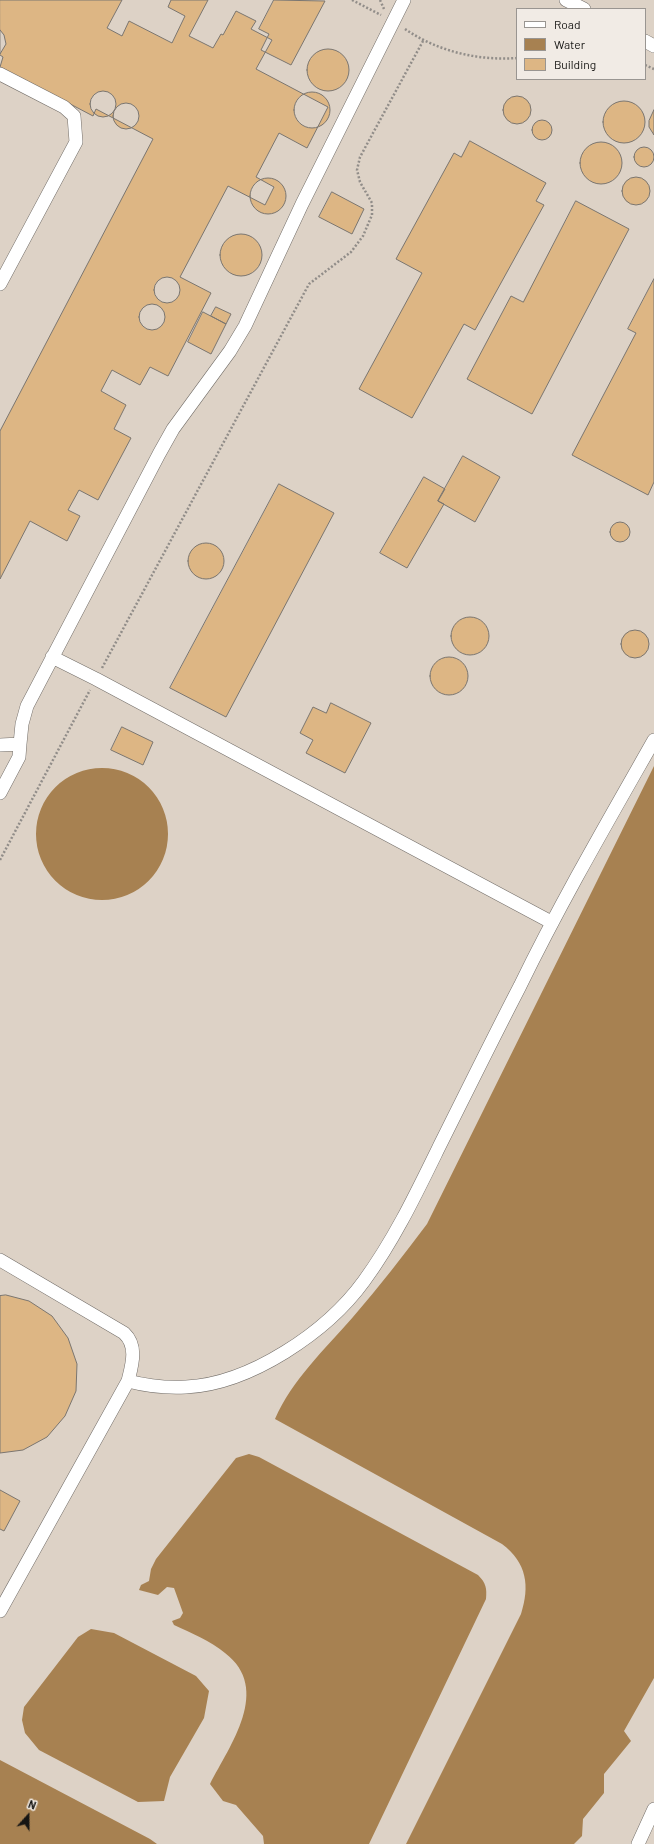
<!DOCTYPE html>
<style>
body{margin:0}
#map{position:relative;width:654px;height:1844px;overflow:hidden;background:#e3ded8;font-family:Barlow,sans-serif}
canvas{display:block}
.legend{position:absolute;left:516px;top:8px;width:130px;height:72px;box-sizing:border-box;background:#f1ebe5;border:1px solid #999591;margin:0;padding:5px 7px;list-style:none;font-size:12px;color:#161513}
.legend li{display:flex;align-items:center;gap:8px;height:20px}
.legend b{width:20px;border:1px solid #999591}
.north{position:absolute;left:8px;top:1796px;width:40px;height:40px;-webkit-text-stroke:3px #f1ebe5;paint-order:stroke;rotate:21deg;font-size:11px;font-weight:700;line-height:16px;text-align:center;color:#161513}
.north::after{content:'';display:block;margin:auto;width:14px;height:18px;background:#161513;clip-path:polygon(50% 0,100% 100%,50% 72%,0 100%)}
</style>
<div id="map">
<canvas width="654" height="1844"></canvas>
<ul class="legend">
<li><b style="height:5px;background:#fff"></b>Road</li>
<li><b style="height:11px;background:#a78151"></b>Water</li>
<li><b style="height:11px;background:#ddb684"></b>Building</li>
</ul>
<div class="north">N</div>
</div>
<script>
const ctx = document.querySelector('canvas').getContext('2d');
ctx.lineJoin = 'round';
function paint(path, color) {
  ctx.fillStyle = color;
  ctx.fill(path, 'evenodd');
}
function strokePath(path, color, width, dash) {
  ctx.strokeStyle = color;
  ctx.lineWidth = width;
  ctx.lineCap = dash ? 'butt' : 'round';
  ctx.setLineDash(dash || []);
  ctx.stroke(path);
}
const built = new Path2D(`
 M0 0H654V1844H0ZM517 9H645V79H517Z`);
const water = new Path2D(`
 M654 766V1678L624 1731 631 1741 604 1774V1793L583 1819 582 1836 574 1844H406L521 1614C530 1586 527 1563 502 1544L275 1419C292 1380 325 1349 353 1317 379 1287 403 1256 427 1224Z
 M36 834a66 66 0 1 1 132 0a66 66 0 1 1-132 0Z
 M249 1454 259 1457 478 1575C486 1583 487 1588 486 1599L369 1844H264L263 1836 236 1805 223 1801 210 1784C230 1745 272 1689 225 1653 211 1641 191 1633 174 1625L172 1621 180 1618 183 1613 174 1588 167 1587 158 1595 139 1590 141 1585 149 1581 151 1569 156 1559 236 1458Z
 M91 1629 114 1633 196 1676 209 1691 204 1718 170 1777 164 1801 138 1802 39 1750 25 1733 22 1720 24 1707 78 1637Z
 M0 1760 150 1839 157 1844H0Z`);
const building = new Path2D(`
 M0 0H122L107 28 122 36 129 21 172 43 185 16 168 7 171 0H208L189 36 213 48 221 34 223 35 236 11 256 21 251 29 272 40 256 69 328 107 307 148 279 133 256 177 274 187 265 205 228 186 180 277 211 293 168 376 150 367 140 385 112 370 101 391 126 405 114 429 131 438 98 500 79 490 68 510 80 516 67 541 30 521 0 579V431L153 139 96 109 93 116 0 67 3 57 0 55Z
 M274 0 325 1 291 65 261 50 269 34 259 29Z
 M0 30 4 35 6 44 0 54Z
 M307 70a21 21 0 1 1 42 0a21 21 0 1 1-42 0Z
 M90 104a13 13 0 1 1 26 0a13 13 0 1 1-26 0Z
 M294 110a18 18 0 1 1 36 0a18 18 0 1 1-36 0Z
 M503 110a14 14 0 1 1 28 0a14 14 0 1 1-28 0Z
 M603 122a21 21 0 1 1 42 0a21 21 0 1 1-42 0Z
 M113 116a13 13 0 1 1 26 0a13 13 0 1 1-26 0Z
 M654 110V135L649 127V121Z
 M532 130a10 10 0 1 1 20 0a10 10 0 1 1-20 0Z
 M470 141 546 183 536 201 544 205 475 330 464 324 412 418 359 389 422 273 396 259 454 153 461 157Z
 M580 163a21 21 0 1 1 42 0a21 21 0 1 1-42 0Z
 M634 157a10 10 0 1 1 20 0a10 10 0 1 1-20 0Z
 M622 191a14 14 0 1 1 28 0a14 14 0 1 1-28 0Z
 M250 196a18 18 0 1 1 36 0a18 18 0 1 1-36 0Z
 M332 192 364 209 352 234 319 217Z
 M576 201 629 229 532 414 467 379 511 296 523 302Z
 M220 255a21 21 0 1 1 42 0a21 21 0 1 1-42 0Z
 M154 290a13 13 0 1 1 26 0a13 13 0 1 1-26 0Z
 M654 279V482L648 495 572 455 636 333 628 329Z
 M139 317a13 13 0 1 1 26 0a13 13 0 1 1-26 0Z
 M216 307 231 314 226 324 211 316Z
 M203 312 226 324 211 354 188 342Z
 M463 456 500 477 475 522 438 501Z
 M424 477 445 489 438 501 444 504 407 568 380 553Z
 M279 484 334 513 226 717 170 688Z
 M610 532a10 10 0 1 1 20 0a10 10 0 1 1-20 0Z
 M188 561a18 18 0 1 1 36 0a18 18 0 1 1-36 0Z
 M451 636a19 19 0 1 1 38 0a19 19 0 1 1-38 0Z
 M621 644a14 14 0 1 1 28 0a14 14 0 1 1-28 0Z
 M430 676a19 19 0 1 1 38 0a19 19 0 1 1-38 0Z
 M331 703 371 723 345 773 306 753 313 740 300 733 313 707 326 713Z
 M122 727 153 742 143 765 111 750Z
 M6 1295 29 1301 52 1316 68 1338 77 1364 76 1391 65 1416 47 1437 23 1450 0 1453V1296Z
 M0 1490 20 1501 4 1531 0 1529Z`);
const path = new Path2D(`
 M352 0 381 15
 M380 0 384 9
 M405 29C437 51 478 61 517 58
 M645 65 654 69
 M102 668 309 284 351 252 363 236 372 215V203L360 182 357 170 360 157 423 41
 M0 860 90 690`);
const minor = new Path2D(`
 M566 0 584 9
 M645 41 654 46
 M0 74 64 107 74 116 76 142 0 284
 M52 657 96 679 551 922
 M0 745 20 744 22 724 27 706 159 454 173 429 230 351 245 326 302 204 404 0
 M0 793 19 757 20 744
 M0 1260 124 1333C138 1346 132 1365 128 1381 147 1386 167 1388 186 1387 250 1384 327 1332 364 1281 394 1240 416 1194 438 1149 465 1095 492 1040 520 986 561 902 608 821 654 740
 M0 1611 128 1381
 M638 1844 654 1809`);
paint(built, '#ddd2c6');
paint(water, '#a78151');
paint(building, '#ddb684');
strokePath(building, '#7b7670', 1);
strokePath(minor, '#736e69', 14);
strokePath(path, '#918d89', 2.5, [2, 2]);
strokePath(minor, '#fff', 13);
</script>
